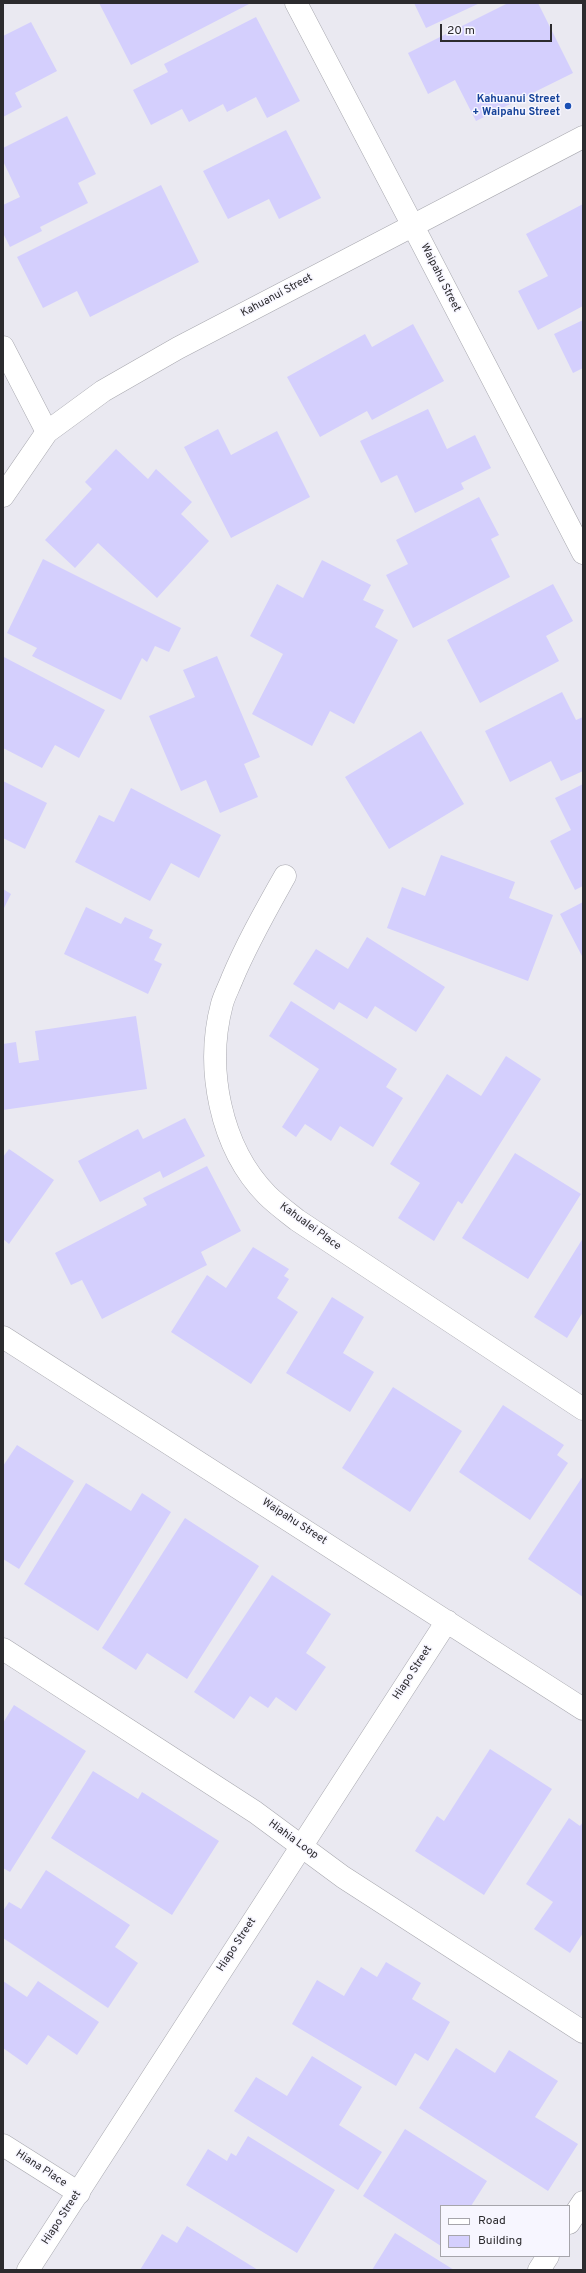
<!DOCTYPE html>
<style>
body{margin:0}
#map{position:relative;width:586px;height:2273px;overflow:hidden;background:#eae9f1;font-family:Overpass,sans-serif}
canvas{display:block}
.frame{position:absolute;inset:0;border:4px solid #2c2b2e;pointer-events:none}
.legend{position:absolute;left:440px;top:2205px;width:130px;height:52px;box-sizing:border-box;background:#f7f6ff;border:1px solid #a6a5ab;margin:0;padding:5px 7px;list-style:none;font-size:12px;color:#2c2b2e}
.legend li{display:flex;align-items:center;gap:8px;height:20px}
.legend b{width:20px;border:1px solid #a6a5ab}
.scale{position:absolute;left:440px;top:24px;width:112px;height:18px;box-sizing:border-box;border:2px solid #2c2b2e;border-top:0;padding-left:5px;font-size:12px;line-height:14px;white-space:nowrap;color:#2c2b2e;-webkit-text-stroke:3px #f7f6ff;paint-order:stroke}
</style>
<div id="map">
<canvas width="586" height="2273"></canvas>
<div class="frame"></div>
<ul class="legend">
<li><b style="height:5px;background:#fff"></b>Road</li>
<li><b style="height:11px;background:#d4cffd"></b>Building</li>
</ul>
<div class="scale">20 m</div>
</div>
<script>
const ctx = document.querySelector('canvas').getContext('2d');
ctx.lineJoin = 'round';
function paint(path, color) {
  ctx.fillStyle = color;
  ctx.fill(path, 'evenodd');
}
function strokePath(path, color, width, dash) {
  ctx.strokeStyle = color;
  ctx.lineWidth = width;
  ctx.lineCap = dash ? 'butt' : 'round';
  ctx.setLineDash(dash || []);
  ctx.stroke(path);
}
function drawText(font, color, halo, rows, align = 'center') {
  ctx.font = font + ' Overpass,sans-serif';
  ctx.lineWidth = 3;
  ctx.setLineDash([]);
  ctx.textBaseline = 'middle';
  ctx.strokeStyle = halo;
  ctx.fillStyle = color;
  for (const [text, x, y, turn = 0] of rows) {
    ctx.save();
    ctx.translate(x, y);
    ctx.rotate((+turn || 0) * Math.PI / 180);
    ctx.textAlign = isNaN(turn) ? turn : align;
    if (halo) ctx.strokeText(text, 0, 0);
    ctx.fillText(text, 0, 0);
    ctx.restore();
  }
}
const building = new Path2D(`
 M99 3H251L131 65Z
 M414 3H480L426 28Z
 M508 3H538L573 73 476 121 455 80 428 94 408 53Z
 M256 17 300 101 267 118 256 97 227 112 223 104 189 122 182 109 151 125 133 90 168 72 164 64Z
 M31 22 57 71 15 93 22 107 3 117V36Z
 M67 116 96 174 78 183 88 203 40 227 42 231 10 247 3 233V205L20 197 3 161V148Z
 M286 130 321 198 279 219 269 199 228 219 203 171Z
 M161 185 199 262 90 317 77 291 43 308 17 257Z
 M583 204V306L538 330 518 291 548 276 526 234Z
 M583 320V368L573 373 554 334Z
 M413 324 444 381 372 420 367 411 320 437 287 377 365 334 372 347Z
 M428 409 447 449 475 435 491 468 461 483 464 489 415 513 397 475 381 483 360 441Z
 M218 429 231 455 277 431 310 497 231 538 184 447Z
 M116 449 148 479 156 469 192 502 181 514 209 541 157 598 98 543 75 568 45 540 92 489 85 482Z
 M479 497 499 535 491 539 510 577 413 628 386 575 408 564 396 540Z
 M43 559 181 628 169 652 155 646 147 662 142 658 121 700 32 656 37 648 7 633Z
 M322 560 371 585 363 600 384 610 375 627 398 640 354 724 330 711 312 746 252 714 283 654 250 636 277 584 303 598Z
 M553 584 573 621 546 636 559 661 480 703 447 640Z
 M217 656 260 757 244 764 258 797 220 813 206 780 181 791 149 716 195 697 183 670Z
 M4 657 105 710 79 758 55 745 42 768 3 748Z
 M562 692 576 720 583 717V771L561 781 551 761 510 782 485 731Z
 M421 731 464 804 389 849 345 777Z
 M3 781 47 803 25 849 3 838Z
 M583 784V886L575 890 550 841 571 830 555 798Z
 M131 788 221 835 199 878 171 863 150 901 75 862 99 815 114 822Z
 M441 855 515 882 509 898 553 915 528 981 387 928 402 887 425 896Z
 M3 889 11 894 3 910Z
 M583 902V958L560 914Z
 M86 907 121 924 125 917 153 930 149 938 162 944 154 960 162 964 148 994 64 954Z
 M367 937 445 987 416 1032 375 1006 367 1019 339 1002 334 1010 293 984 316 949 348 969Z
 M291 1001 397 1069 386 1087 403 1098 373 1147 340 1126 331 1141 305 1124 296 1137 282 1127 319 1069 269 1036Z
 M136 1016 147 1089 3 1110V1044L16 1042 19 1063 39 1060 35 1031Z
 M506 1056 541 1079 462 1204 458 1201 434 1241 398 1218 420 1183 390 1164 447 1074 481 1096Z
 M185 1118 205 1156 163 1178 160 1171 100 1202 78 1161 138 1129 143 1139Z
 M9 1149 54 1180 9 1244 3 1239V1157Z
 M515 1153 581 1194 528 1279 462 1238Z
 M207 1166 241 1231 201 1252 207 1265 102 1319 82 1280 71 1285 55 1253 147 1205 143 1198Z
 M583 1238V1312L567 1338 534 1317Z
 M253 1247 289 1269 284 1276 289 1279 277 1298 298 1312 251 1384 171 1332 207 1275 226 1288Z
 M332 1297 364 1317 343 1353 374 1372 350 1412 286 1373Z
 M393 1387 462 1431 410 1512 342 1468Z
 M503 1405 564 1445 557 1455 568 1463 530 1520 459 1472Z
 M17 1445 74 1481 19 1569 3 1559V1466Z
 M583 1476V1597L528 1559Z
 M86 1483 131 1511 142 1493 171 1512 98 1631 24 1584Z
 M185 1518 259 1566 187 1679 147 1653 136 1670 102 1648Z
 M272 1575 331 1614 306 1653 326 1667 296 1711 276 1697 268 1708 250 1696 234 1719 194 1692Z
 M14 1705 86 1751 10 1872 3 1868V1723Z
 M490 1749 552 1789 484 1895 415 1851 437 1816 444 1821Z
 M93 1771 138 1799 142 1792 219 1841 172 1915 51 1838Z
 M569 1818 580 1826 583 1822V1933L570 1953 534 1929 553 1902 526 1884Z
 M46 1870 130 1925 115 1947 138 1963 108 2008 3 1938V1911L9 1902 21 1909Z
 M386 1962 421 1983 412 1999 450 2022 428 2061 415 2053 396 2086 292 2024 317 1980 344 1996 361 1967 377 1977Z
 M3 1981 27 1997 38 1981 99 2022 77 2055 48 2035 27 2065 3 2048Z
 M456 2048 495 2073 509 2050 558 2081 535 2117 578 2144 548 2191 419 2108Z
 M312 2056 362 2087 339 2125 382 2152 358 2190 234 2111 256 2077 287 2096Z
 M405 2129 487 2181 471 2206H441V2246L363 2196Z
 M248 2136 335 2190 297 2253 186 2185 208 2149 227 2161 231 2153 236 2156Z
 M187 2226 258 2270H140L162 2234 177 2243Z
 M395 2233 454 2270H372Z`);
const street = new Path2D(`
 M296 3 413 226
 M3 347 47 432
 M285 876C266 910 247 943 232 979 229 987 224 996 222 1004 205 1068 220 1147 267 1195 276 1204 287 1212 297 1220L583 1409
 M3 1649 255 1812 343 1877 583 2032
 M3 2145 79 2193
 M569 2223 583 2202
 M539 2270 548 2256`);
const secondary = new Path2D(`
 M413 226 583 553
 M3 496 47 432 103 391 178 348 583 137
 M3 1337 583 1709
 M28 2270 447 1621`);
const markers = [
 [568,106,4,"#1a4fb4"]
];
const transitNames = [
 ["Kahuanui Street",560,100],
 ["+ Waipahu Street",560,113]
];
const streetNames = [
 ["Waipahu Street",440,278,63],
 ["Kahuanui Street",277,296,-28],
 ["Kahualei Place",310,1227,36],
 ["Waipahu Street",294,1522,33],
 ["Hiapo Street",413,1673,-57],
 ["Hiahia Loop",293,1840,36],
 ["Hiapo Street",237,1945,-57],
 ["Hiana Place",41,2169,33],
 ["Hiapo Street",62,2218,-57]
];
paint(building, '#d4cffd');
strokePath(street, '#a8a8af', 23);
strokePath(secondary, '#a8a8af', 23);
strokePath(street, '#fff', 22);
strokePath(secondary, '#fff', 22);
for (const [x, y, r, color] of markers) {
  const dot = new Path2D();
  dot.arc(x, y, r, 0, 2 * Math.PI);
  ctx.fillStyle = color;
  ctx.fill(dot);
  strokePath(dot, '#f7f6ff', 1.5);
}
drawText('bold 11px', '#164399', '#f7f6ff', transitNames, 'right');
drawText('11px', '#2c2b2e', '#f7f6ff', streetNames);
</script>
